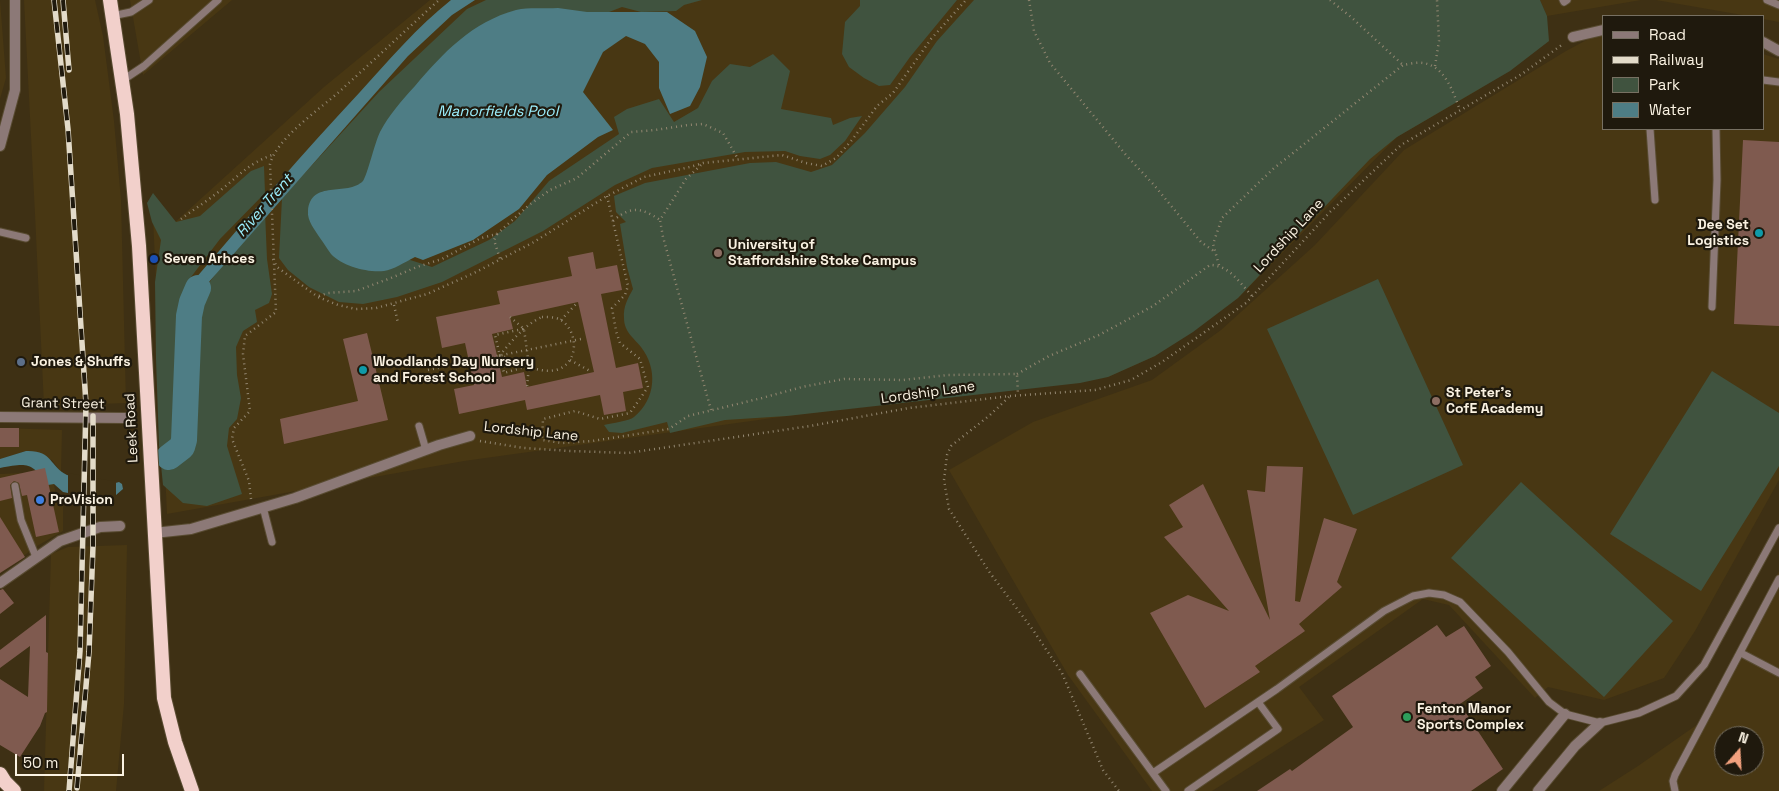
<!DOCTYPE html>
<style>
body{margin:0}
#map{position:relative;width:1779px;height:791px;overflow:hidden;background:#3e3014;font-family:"Space Grotesk",sans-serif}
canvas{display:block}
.legend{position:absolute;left:1602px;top:15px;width:162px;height:115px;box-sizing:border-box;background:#1f190d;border:1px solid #777062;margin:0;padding:6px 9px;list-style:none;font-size:15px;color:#faf2e2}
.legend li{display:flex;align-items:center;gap:10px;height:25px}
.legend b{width:25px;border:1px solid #777062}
.north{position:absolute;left:1714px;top:726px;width:50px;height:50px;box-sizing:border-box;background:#1f190d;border:1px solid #777062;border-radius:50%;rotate:19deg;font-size:14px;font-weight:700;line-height:20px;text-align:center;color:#faf2e2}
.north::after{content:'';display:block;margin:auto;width:18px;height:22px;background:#f2a17e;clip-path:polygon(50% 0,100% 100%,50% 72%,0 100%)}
.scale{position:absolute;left:15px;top:754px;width:109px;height:22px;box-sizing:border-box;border:2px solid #faf2e2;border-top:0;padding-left:6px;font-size:15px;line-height:18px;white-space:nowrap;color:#faf2e2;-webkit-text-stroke:4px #1f190d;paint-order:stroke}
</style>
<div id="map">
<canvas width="1779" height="791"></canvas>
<ul class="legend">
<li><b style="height:6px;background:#8c7977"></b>Road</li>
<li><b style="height:6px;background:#e3dbc9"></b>Railway</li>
<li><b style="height:14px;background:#40533f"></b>Park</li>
<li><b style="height:14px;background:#4e7d85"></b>Water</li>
</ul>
<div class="north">N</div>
<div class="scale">50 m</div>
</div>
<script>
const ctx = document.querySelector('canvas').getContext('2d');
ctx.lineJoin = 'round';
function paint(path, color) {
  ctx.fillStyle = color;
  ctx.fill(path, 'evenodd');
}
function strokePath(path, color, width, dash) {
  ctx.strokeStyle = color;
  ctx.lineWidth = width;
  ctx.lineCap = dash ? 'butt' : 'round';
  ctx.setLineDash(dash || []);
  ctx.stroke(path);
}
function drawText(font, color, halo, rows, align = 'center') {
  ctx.font = font + ' "Space Grotesk",sans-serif';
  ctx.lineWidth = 4.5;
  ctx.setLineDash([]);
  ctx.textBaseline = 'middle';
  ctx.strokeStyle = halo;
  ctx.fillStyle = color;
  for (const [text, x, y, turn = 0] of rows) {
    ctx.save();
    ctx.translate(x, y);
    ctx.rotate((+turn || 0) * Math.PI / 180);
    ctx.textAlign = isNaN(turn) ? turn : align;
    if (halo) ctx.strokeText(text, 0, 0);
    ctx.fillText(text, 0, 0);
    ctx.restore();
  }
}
const built = new Path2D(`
 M0 0 6 78 0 99Z
 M24 0H95L103 36 114 121 121 200 126 403 44 406 35 214Z
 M130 0H232L143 75Z
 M430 0H1533L1549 41 1478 90 1397 137 1238 298 1155 356 1108 377 787 416 464 461 167 514 152 197 173 224 324 87Z
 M1540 0H1641L1547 16Z
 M1656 0H1779V22L1763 19V16H1748Z
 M1603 34V129H1763V54L1779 59V480L1695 631 1664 678 1604 700 1548 687 1535 698 1449 605 1423 599 1299 687 1324 720 1212 791H1152L1068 675 949 470 1033 422 1152 380 1221 330 1315 245 1404 150 1566 51 1594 36Z
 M0 428 62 430 61 472 52 460 26 451 0 459Z
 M23 473 54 484 56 497 63 500V531L37 546 0 573V474Z
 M127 545 124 704 116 791H44L51 554 68 547Z
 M1779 571V791H1599L1638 766 1698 724ZM1724 736H1754V766H1724Z`);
const green = new Path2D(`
 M486 0H702L684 5 676 11 641 12 622 7 604 14 373 248 432 267 489 240 515 221 549 181 619 134 614 117 627 109 659 99 674 122 698 108 712 81 730 64 750 67 773 54 790 71 781 109 831 118 833 125 850 118 862 116 845 141 830 155 820 159 800 156 785 151 745 152 652 168 615 185 543 231 442 282 397 297 363 304 339 302 309 287 288 270 279 258 282 198 379 92 467 9Z
 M860 0H957L910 57 890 85 879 86 864 78 849 67 842 54 845 22 860 6Z
 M974 0H1540L1547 16 1549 41 1510 71 1397 137 1370 159 1238 298 1193 332 1155 356 1108 377 1080 383 787 416 725 420 670 433 667 422 622 433 609 432 604 425C612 423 629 421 634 417 656 399 658 369 641 347 634 338 624 332 624 318 623 307 628 298 633 289L627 267 620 224 626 222 616 212 614 196 645 183 750 163 776 162 811 172 832 165 865 133 905 87 937 41Z
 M264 166 265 193 220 239 191 277 185 342 183 411 175 444 170 450 169 457 177 460 187 454 191 443 190 434 195 345 199 305 204 290 225 261 265 212 267 259 272 294 269 303 255 310 257 322 243 331 236 347 237 375 241 398 237 419 229 428 227 446 242 494 207 506 183 503 163 485 159 445 156 359 155 282 161 240 152 222 147 203 153 193 176 222 200 216 251 171Z
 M1378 279 1463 465 1353 515 1267 329Z
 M1712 371 1779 413V466L1701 591 1610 534Z
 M1521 482 1673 621 1604 697 1451 558Z`);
const water = new Path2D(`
 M451 0H475L452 15 408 56 208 283 199 303 197 318 181 325C182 307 185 294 195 279 249 216 303 153 360 92 389 60 417 27 451 0Z
 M558 8 587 12H667L695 31 707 57 700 87 690 106 670 114 659 88V62L645 44 626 36 603 52 583 92 613 130 598 137 547 175 519 209 473 240 423 260 415 257C405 262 393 270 384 271 368 273 342 266 331 254 327 249 324 243 320 238 315 230 307 221 308 211 311 179 347 197 363 181 367 176 375 142 380 132 389 115 402 100 415 86 443 53 472 22 516 10 529 7 545 9 558 8Z
 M26 451C53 450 49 466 67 475L112 484 119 482 122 484 123 489 116 495 68 493 63 492 54 484 48 485C31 462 28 463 0 468V459Z`);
const pier = new Path2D(`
 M68 473 112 481 116 480V497L68 495Z`);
const river = new Path2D(`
 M169 457 182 447 184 440 189 316 192 302 198 288`);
const building = new Path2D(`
 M1743 140 1779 142V326L1734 324Z
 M593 252 596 269 617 265 622 290 601 294 616 368 638 363 643 388 623 392 626 411 604 415 600 395 527 410 525 400 459 414 454 389 474 385 465 343 442 348 436 317 500 304 497 291 572 276 568 257ZM578 302 594 372 527 387 524 372 502 377 492 334 513 329 510 317Z
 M367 333 388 420 284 444 280 419 358 401 343 339Z
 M0 428H19V447H0Z
 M1267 466 1303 467 1295 601 1300 602 1324 518 1357 529 1337 582 1342 587 1299 624 1305 631 1255 666 1260 672 1205 708 1150 613 1188 595 1229 611 1164 537 1183 527 1169 505 1203 484 1270 620 1247 490 1265 492Z
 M45 468 59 532 36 537 27 495 22 496 19 483 14 481 10 485 12 498 0 501V478Z
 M0 517 25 557 0 573Z
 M3 589 14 603 0 614V590Z
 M46 615V652L48 653 47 712 45 713 40 726 20 757 0 745V679L28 697 30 646 0 668V650Z
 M1437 625 1446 637 1464 626 1491 666 1475 677 1483 688 1460 704 1503 769 1471 791H1257L1290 769 1292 771 1353 727 1332 696Z`);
const path = new Path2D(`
 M1029 0 1034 31 1050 63 1126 155 1154 185 1201 242 1215 252
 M1330 0 1351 17 1403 65
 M1435 66 1439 41 1437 0
 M701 165 686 179 660 220 663 237 711 410
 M607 196 628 286 625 295 612 308 616 331 620 343 640 359 648 387 630 413 600 419 575 411 543 419 542 440 562 443 592 441 669 429 688 416 762 398 802 387 844 379 903 380 948 375 1017 374 1018 395
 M181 219C194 209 209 200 222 189 241 174 248 164 272 155
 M613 221C631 205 642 208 660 220
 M497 234 494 240 500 259
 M273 259 277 267 318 297 338 305 356 309 376 308 427 294 474 273 534 242 607 196 644 177 690 167 703 163 782 155 806 163 822 166 836 158 852 140 877 106 893 93 931 39 966 0
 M1219 265 1213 244 1222 218 1273 169 1403 65C1409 64 1417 62 1423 63 1445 66 1453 92 1460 110
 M319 296 328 293 356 291 391 278 417 267 442 259 481 238 497 234 529 205 550 190 577 178 631 132 655 130 688 125 703 124 723 133 738 159
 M394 305 398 323
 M510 317 524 329 529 366 527 387
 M542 317C548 317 556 317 561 320 579 332 579 364 556 370 538 374 515 361 500 355 512 341 524 325 542 317Z
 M561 320 577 303
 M523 329 495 335 504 373 528 366
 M570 360 590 371
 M428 370 581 339
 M1017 374 1049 356 1099 335 1153 306 1210 265C1229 265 1240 283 1252 296
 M1009 397 990 415 951 446 947 455 944 480 949 509 990 573 1033 630 1062 673 1103 770 1119 791
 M480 441 524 448 570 451 628 453 810 426 909 408 1010 396 1095 390 1131 380 1162 362 1246 303 1330 212 1401 145 1522 74 1563 44
 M251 499 249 481 232 439 234 428 250 411 243 354 245 336 276 312 270 164C277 138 320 109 340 91 373 61 406 30 439 0`);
const service = new Path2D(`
 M1563 0 1564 2 1567 0
 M1767 0 1779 5
 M112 16 131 12 149 0
 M123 80 144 66 218 0
 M1763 80 1779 82
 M1650 129 1655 200
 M0 232 26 238
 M1712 307 1717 180 1716 129
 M419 426 426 450
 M15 486 21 520 36 557
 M263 507 272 542
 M1741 653 1779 673
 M1080 674 1166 791
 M1153 773 1277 689 1384 611 1413 596 1429 593 1444 595 1460 602 1508 652 1549 702 1565 714 1600 723 1639 713 1676 696 1704 665 1779 528
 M1188 791 1278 729 1258 702
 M1675 791 1673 781 1675 775 1779 579`);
const minor = new Path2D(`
 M1573 37 1603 30
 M1763 42 1779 51
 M0 146 15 90V0
 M0 417 126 418
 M154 533 191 529 295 498 439 445 470 436
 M0 583 60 541 100 527 120 526
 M1502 791 1565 714
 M1538 791 1575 746 1600 723`);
const trunk = new Path2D(`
 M110 0 127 114 139 246 164 698 175 742 192 791
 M0 774 5 782 14 791`);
const rail = new Path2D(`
 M54 0 68 129 86 404 80 651 69 791
 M63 0 69 70
 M77 788 89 652 93 546V416`);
const markers = [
 [1759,233,5,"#0f9aa8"],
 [718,253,5,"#8d6e63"],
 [154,259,5,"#1a4fb4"],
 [21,362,5,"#5c6f8a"],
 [363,370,5,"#0f9aa8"],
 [1436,401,5,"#8d6e63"],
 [40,500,5,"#3f7fe0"],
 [1407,717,5,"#2e9e5b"]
];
const poiNames = [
 ["Dee Set",1749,225,"right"],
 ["Logistics",1749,241,"right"],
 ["University of",728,245],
 ["Staffordshire Stoke Campus",728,261],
 ["Seven Arhces",164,259],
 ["Jones & Shuffs",31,362],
 ["Woodlands Day Nursery",373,362],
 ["and Forest School",373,378],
 ["St Peter's",1446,393],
 ["CofE Academy",1446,409],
 ["ProVision",50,500],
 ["Fenton Manor",1417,709],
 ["Sports Complex",1417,725]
];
const streetNames = [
 ["Lordship Lane",1289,236,-47],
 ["Lordship Lane",928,393,-8],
 ["Grant Street",63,404,1],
 ["Leek Road",132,428,-93],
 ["Lordship Lane",531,432,6]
];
const waterNames = [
 ["Manorfields Pool",498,112],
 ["River Trent",265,206,-49]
];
paint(built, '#483713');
paint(green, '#40533f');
paint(water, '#4e7d85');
paint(pier, '#3e3014');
strokePath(river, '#4e7d85', 26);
paint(building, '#7f5a4f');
strokePath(service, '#584b31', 9);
strokePath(minor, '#584b31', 12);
strokePath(trunk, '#584b31', 16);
strokePath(path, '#938771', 2.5, [1, 4]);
strokePath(service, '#8c7977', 7);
strokePath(minor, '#8c7977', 10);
strokePath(trunk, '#f2d0cb', 14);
strokePath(rail, '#e3dbc9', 5.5);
strokePath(rail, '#1f190d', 4, [11]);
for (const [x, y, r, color] of markers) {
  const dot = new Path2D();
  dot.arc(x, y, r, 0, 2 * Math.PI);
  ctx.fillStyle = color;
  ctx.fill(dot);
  strokePath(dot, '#1f190d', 2);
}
drawText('bold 14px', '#faf2e2', '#1f190d', poiNames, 'left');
drawText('14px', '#faf2e2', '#1f190d', streetNames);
drawText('italic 15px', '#9ceffd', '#1f190d', waterNames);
</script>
